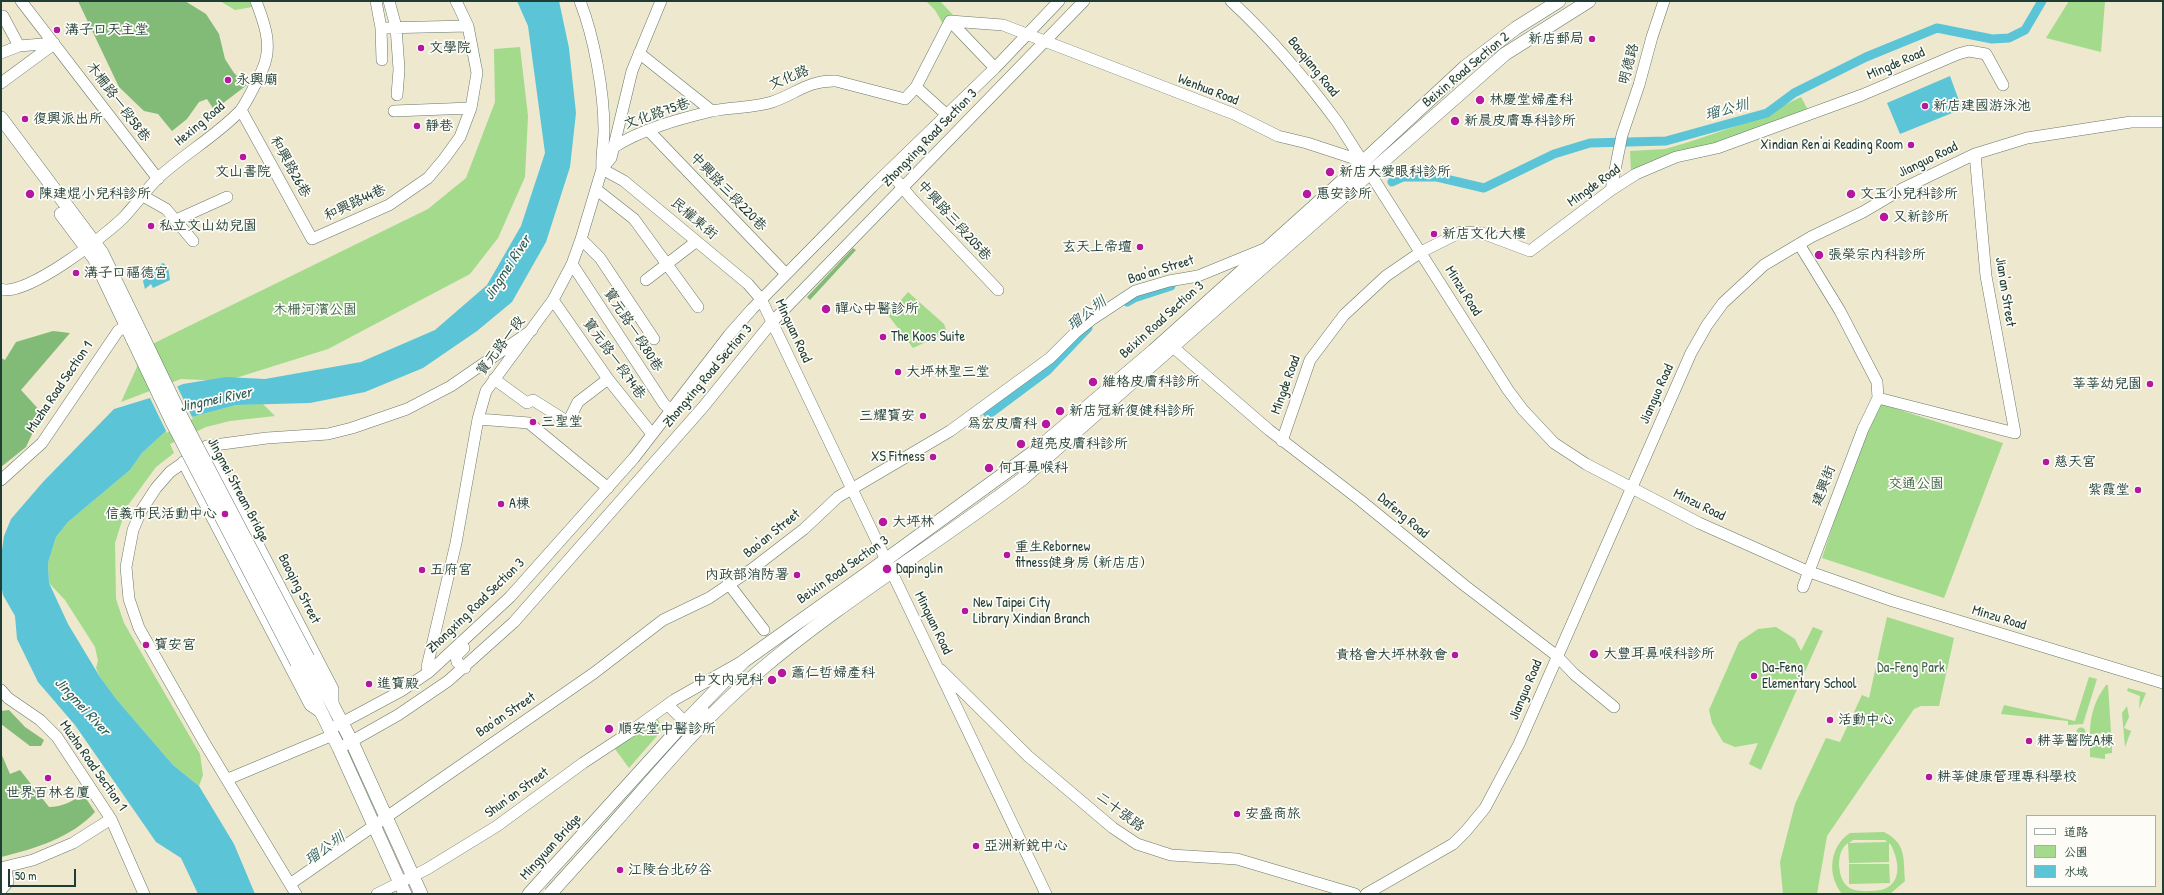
<!DOCTYPE html>
<meta charset="utf-8">
<style>
body{margin:0}
#map{position:relative;width:2164px;height:895px;overflow:hidden;background:#ede8ce;font-family:"Patrick Hand","LXGW WenKai TC",sans-serif}
canvas{display:block}
.frame{position:absolute;inset:0;border:2px solid #1f3d34;pointer-events:none}
.legend{position:absolute;left:2026px;top:815px;width:130px;height:72px;box-sizing:border-box;background:#fdfcf7;border:1px solid #a4b0a9;margin:0;padding:5px 7px;list-style:none;font-size:12px;color:#1f3d34}
.legend li{display:flex;align-items:center;gap:8px;height:20px}
.legend b{width:20px;border:1px solid #a4b0a9}
.scale{position:absolute;left:8px;top:869px;width:68px;height:18px;box-sizing:border-box;border:2px solid #1f3d34;border-top:0;padding-left:5px;font-size:12px;line-height:14px;white-space:nowrap;color:#1f3d34;-webkit-text-stroke:3px #fdfcf7;paint-order:stroke}
</style>
<div id="map">
<canvas width="2164" height="895"></canvas>
<div class="frame"></div>
<ul class="legend">
<li><b style="height:5px;background:#fff"></b>道路</li>
<li><b style="height:11px;background:#a3da8b"></b>公園</li>
<li><b style="height:11px;background:#5bc4d6"></b>水域</li>
</ul>
<div class="scale">50 m</div>
</div>
<script>
const ctx = document.querySelector('canvas').getContext('2d');
ctx.lineJoin = 'round';
function paint(path, color) {
  ctx.fillStyle = color;
  ctx.fill(path, 'evenodd');
}
function strokePath(path, color, width, dash) {
  ctx.strokeStyle = color;
  ctx.lineWidth = width;
  ctx.lineCap = dash ? 'butt' : 'round';
  ctx.setLineDash(dash || []);
  ctx.stroke(path);
}
function drawText(font, color, halo, rows, align = 'center') {
  ctx.font = font + ' "Patrick Hand","LXGW WenKai TC",sans-serif';
  ctx.lineWidth = 3.5;
  ctx.setLineDash([]);
  ctx.textBaseline = 'middle';
  ctx.strokeStyle = halo;
  ctx.fillStyle = color;
  for (const [text, x, y, turn = 0] of rows) {
    ctx.save();
    ctx.translate(x, y);
    ctx.rotate((+turn || 0) * Math.PI / 180);
    ctx.textAlign = isNaN(turn) ? turn : align;
    if (halo) ctx.strokeText(text, 0, 0);
    ctx.fillText(text, 0, 0);
    ctx.restore();
  }
}
const green = new Path2D(`
 M220 1H249L252 7 235 10Z
 M926 1H940L953 15 943 24 935 10Z
 M2069 1H2105L2101 52 2046 38Z
 M520 47 528 116 525 177 498 238 470 274 328 349 226 381 181 379 121 402 137 367 136 352 428 209 466 178 495 102 494 49Z
 M1801 97 1808 110 1747 134 1631 171 1630 151 1665 149 1689 142 1751 121Z
 M908 292 944 324 947 332 913 348 888 315Z
 M1878 403 2003 443 1944 598 1822 558 1867 423Z
 M263 404 275 416 230 421 206 427 170 444 174 453 156 467 126 508 115 543 116 599 124 623 200 754 203 775 199 786 173 765 117 700 100 677 96 668 98 661 95 647 65 600 49 583 48 563 56 537 68 522 130 470 142 453 177 421 236 405Z
 M1887 617 1954 638 1939 706H1921L1914 709 1827 836 1817 894H1783L1780 862 1795 804 1826 738 1840 742 1862 695 1869 698Z
 M1776 627 1795 639 1801 651 1813 627 1823 631 1761 770 1749 764 1758 743 1735 747 1723 742 1712 723 1709 710 1739 642 1758 629Z
 M2089 677 2097 679 2083 724 2068 725V721L2001 714 2004 705 2075 721Z
 M2106 685H2108L2111 733 2090 734C2090 715 2095 700 2106 685Z
 M2128 688 2146 693 2139 709 2140 696 2127 691Z
 M2127 706 2129 717 2124 728 2131 731 2125 747 2122 713Z
 M657 718 663 729 629 768 615 749Z
 M2076.5 732a4.5 4.5 0 1 1 9 0a4.5 4.5 0 1 1-9 0Z
 M2112 744V753L2105 754V759L2090 757V745Z
 M1884 832C1907 844 1903 858 1905 881L1891 893 1902 894H1842C1827 875 1829 847 1850 833ZM1853 840H1885L1887 842 1849 843ZM1848 843 1849 863 1889 862V843L1891 845C1902 867 1901 891 1871 891 1851 892 1841 888 1839 865 1839 856 1841 848 1848 843Z
 M1849 864H1889L1890 883 1849 884Z`);
const forest = new Path2D(`
 M78 1H185L206 14 219 34 225 59 234 73 247 85 214 110 207 99 199 102 187 119 172 131 158 114 144 111 119 87Z
 M853 248 856 250 810 300 807 297Z
 M53 331 70 333 21 390 42 413 26 447 1 467V358L5 360 16 342Z
 M9 710 25 727 44 740 41 746H30L1 724V711Z
 M1 753 10 774 20 770 49 807C62 807 73 801 83 794L95 812C71 838 34 849 1 857Z`);
const water = new Path2D(`
 M517 1H559L569 48 576 113 570 167 546 242 512 302 477 331 423 368 365 392 310 403 236 405 177 421 142 453 130 470 68 522 56 537 48 563 49 583 68 624 100 677 117 700 173 765 199 786 234 844 255 894H198L181 858 156 842 75 725 38 682 17 639 15 616 3 595 1 584V557L4 536 11 519 43 482 114 409 150 398 183 384 226 377 265 379 361 362 435 330 487 285 521 226 545 153 528 26Z
 M1950 76 1962 109 1900 134 1887 103Z
 M163 263 168 267 170 280 153 288 151 284 145 289 143 281 150 269Z`);
const pier = new Path2D(`
 M176 384 193 419 178 423 167 433 149 396Z`);
const canal = new Path2D(`
 M1392 182 1403 177H1437L1484 188 1554 154 1590 143 1666 141 1767 113 1794 93 1866 57 1937 28 1992 39 2009 38 2025 30 2042 1
 M1127 302 1134 298 1171 286
 M988 415 1047 371 1088 328`);
const minor = new Path2D(`
 M21 1 158 179
 M376 1 381 28 382 60
 M389 1 396 27 399 69
 M580 1C594 37 604 91 604 130 604 143 601 156 602 169
 M1231 1C1272 39 1305 78 1338 123L1508 390 1523 410 1554 443 1586 464 1699 523 1807 571 1893 601 2163 683
 M1 17 3 16 19 46 54 43
 M381 28 468 26
 M1 53 19 46
 M639 53 712 111
 M995 68 950 21 1003 25 1234 114 1278 136 1307 143 1362 161
 M1 83 54 44
 M916 87 950 21
 M397 95 399 70
 M241 110 312 239 389 205 428 178 444 159 460 137 471 108 477 73 468 26 456 1
 M394 111 471 108
 M649 131 786 274
 M614 147C642 129 679 119 712 111 731 107 754 108 772 102 796 94 808 80 836 81L905 99 916 87 947 115
 M602 169 624 181 748 284 761 299 1046 894
 M889 171 912 199 998 290
 M597 190 634 219 698 307
 M1611 190 1622 135 1639 85 1652 37 1664 1
 M143 196 166 209 193 241
 M176 220 227 197
 M581 239 600 258 654 339
 M1799 244 1840 311 1877 382 1878 398 1863 429 1803 587
 M572 264 664 404 671 410
 M646 280 693 244 695 240
 M1 289C25 298 106 235 124 217 136 204 146 190 158 178 184 154 216 136 240 111 245 105 260 76 263 68 273 45 264 22 256 1
 M553 300 608 379 652 434
 M1174 348 1269 430 1360 500 1464 585 1557 656 1574 674 1614 707
 M494 379 527 403 533 400 568 422 578 402 608 379
 M1878 398 2015 433 1986 276 1975 154
 M478 419 529 423 608 488
 M1282 441 1310 360 1344 315 1386 276 1421 252 1461 232 1482 233 1530 251 1611 190 1636 174 1676 157 1717 148 1862 95 1958 54 1969 51 1986 54 2003 85
 M207 446 333 689V706
 M183 462 310 705 323 714
 M1 480 42 443 118 331 132 322
 M728 583 764 630
 M464 648 456 656 457 662 465 668
 M941 670 1028 756 1113 828 1137 844 1171 855 1237 859 1355 894
 M429 672 427 667 456 543 478 419 486 391 553 300 572 264 581 239 602 169 611 158 632 71 661 1
 M1 690 8 698 40 720 57 737 111 819 144 894
 M668 705 685 722 703 711 709 717
 M334 727 401 691 429 672 510 597 634 458 729 335 752 309 873 186 995 68 1059 1
 M345 745 398 715 448 681 514 622 704 406 772 322 1084 1
 M228 779 333 735
 M1 868 33 860 73 843 111 819
 M290 884 594 673 663 620 709 598 752 569 804 529 838 497 950 431 1050 358 1075 333 1091 320 1135 291 1169 281 1198 276 1264 249
 M1 890 8 882 6 868
 M296 894 204 742 139 628 129 599 126 567 133 530 141 511 156 488 170 472 207 446 267 438 328 434 352 428 407 409 451 386 532 330
 M377 894 427 869 497 826 583 763 627 734 674 700 741 662
 M1366 894 1453 844 1466 831 1485 808 1519 744 1691 353 1707 325 1723 303 1764 265 1811 237 1863 212 1902 189 1975 154 2027 138 2131 122H2163`);
const major = new Path2D(`
 M1 118 102 253 142 335
 M61 214 94 258 133 340
 M308 658 352 742 421 894
 M297 663 339 748 405 894
 M607 831C655 777 701 720 757 673 840 602 934 546 1021 480L1505 54 1589 1
 M529 894 685 722 744 661 869 572 1035 451 1153 351 1340 183 1465 67 1516 28 1559 1`);
const majorBridge = new Path2D(`
 M142 335 182 418 308 658
 M133 340 172 422 297 663
 M550 894 607 831`);
const markers = [
 [57,30,4,"#b5179e"],
 [1592,39,4,"#b5179e"],
 [421,48,4,"#b5179e"],
 [228,80,4,"#b5179e"],
 [1480,100,5,"#b5179e"],
 [1925,106,4,"#b5179e"],
 [25,119,4,"#b5179e"],
 [1455,121,5,"#b5179e"],
 [417,126,4,"#b5179e"],
 [1911,145,4,"#b5179e"],
 [243,157,4,"#b5179e"],
 [1330,172,5,"#b5179e"],
 [30,194,5,"#b5179e"],
 [1307,194,5,"#b5179e"],
 [1851,194,5,"#b5179e"],
 [1884,217,5,"#b5179e"],
 [151,226,4,"#b5179e"],
 [1434,234,4,"#b5179e"],
 [1140,247,4,"#b5179e"],
 [1819,255,5,"#b5179e"],
 [76,273,4,"#b5179e"],
 [826,309,5,"#b5179e"],
 [883,337,4,"#b5179e"],
 [898,372,4,"#b5179e"],
 [1093,382,5,"#b5179e"],
 [2150,384,4,"#b5179e"],
 [1060,411,5,"#b5179e"],
 [923,416,4,"#b5179e"],
 [533,422,4,"#b5179e"],
 [1046,424,5,"#b5179e"],
 [1021,444,5,"#b5179e"],
 [933,457,4,"#b5179e"],
 [2046,462,4,"#b5179e"],
 [989,468,5,"#b5179e"],
 [2138,490,4,"#b5179e"],
 [501,504,4,"#b5179e"],
 [225,514,4,"#b5179e"],
 [883,522,5,"#b5179e"],
 [1007,555,4,"#b5179e"],
 [887,569,5,"#b5179e"],
 [422,570,4,"#b5179e"],
 [797,575,4,"#b5179e"],
 [965,611,4,"#b5179e"],
 [146,645,4,"#b5179e"],
 [1594,654,5,"#b5179e"],
 [1455,655,4,"#b5179e"],
 [782,673,5,"#b5179e"],
 [1754,676,4,"#b5179e"],
 [772,680,5,"#b5179e"],
 [369,684,4,"#b5179e"],
 [1830,720,4,"#b5179e"],
 [609,729,5,"#b5179e"],
 [2029,741,4,"#b5179e"],
 [1929,777,4,"#b5179e"],
 [48,778,4,"#b5179e"],
 [1237,814,4,"#b5179e"],
 [976,846,4,"#b5179e"],
 [620,870,4,"#b5179e"]
];
const poiNames = [
 ["溝子口天主堂",65,30],
 ["新店郵局",1584,39,"right"],
 ["文學院",429,48],
 ["永興廟",236,80],
 ["林慶堂婦產科",1489,100],
 ["新店建國游泳池",1933,106],
 ["復興派出所",33,119],
 ["新晨皮膚專科診所",1464,121],
 ["靜巷",425,126],
 ["Xindian Ren'ai Reading Room",1903,145,"right"],
 ["文山書院",243,172,"center"],
 ["新店大愛眼科診所",1339,172],
 ["陳建焜小兒科診所",39,194],
 ["惠安診所",1316,194],
 ["文玉小兒科診所",1860,194],
 ["又新診所",1893,217],
 ["私立文山幼兒園",159,226],
 ["新店文化大樓",1442,234],
 ["玄天上帝壇",1132,247,"right"],
 ["張榮宗內科診所",1828,255],
 ["溝子口福德宮",84,273],
 ["禪心中醫診所",835,309],
 ["The Koos Suite",891,337],
 ["大坪林聖三堂",906,372],
 ["維格皮膚科診所",1102,382],
 ["莘莘幼兒園",2142,384,"right"],
 ["新店冠新復健科診所",1069,411],
 ["三耀寶安",915,416,"right"],
 ["三聖堂",541,422],
 ["為宏皮膚科",1037,424,"right"],
 ["超亮皮膚科診所",1030,444],
 ["XS Fitness",925,457,"right"],
 ["慈天宮",2054,462],
 ["何耳鼻喉科",998,468],
 ["紫霞堂",2130,490,"right"],
 ["A棟",509,504],
 ["信義市民活動中心",217,514,"right"],
 ["大坪林",892,522],
 ["重生Rebornew",1015,547],
 ["fitness健身房 (新店店）",1015,563],
 ["Dapinglin",896,569],
 ["五府宮",430,570],
 ["內政部消防署",789,575,"right"],
 ["New Taipei City",973,603],
 ["Library Xindian Branch",973,619],
 ["寶安宮",154,645],
 ["大豐耳鼻喉科診所",1603,654],
 ["貴格會大坪林教會",1447,655,"right"],
 ["Da-Feng",1762,668],
 ["Elementary School",1762,684],
 ["蕭仁哲婦產科",791,673],
 ["中文內兒科",763,680,"right"],
 ["進寶殿",377,684],
 ["活動中心",1838,720],
 ["順安堂中醫診所",618,729],
 ["耕莘醫院A棟",2037,741],
 ["耕莘健康管理專科學校",1937,777],
 ["世界百林名廈",48,793,"center"],
 ["安盛商旅",1245,814],
 ["亞洲新銳中心",984,846],
 ["江陵台北矽谷",628,870]
];
const streetNames = [
 ["明德路",1629,64,-75],
 ["Mingde Road",1896,64,-23],
 ["Baoqiang Road",1313,67,51],
 ["Beixin Road Section 2",1466,70,-40],
 ["文化路",789,78,-22],
 ["Wenhua Road",1208,90,21],
 ["木柵路一段58巷",118,102,53],
 ["文化路75巷",657,114,-19],
 ["Hexing Road",200,124,-40],
 ["Zhongxing Road Section 3",930,138,-46],
 ["Jianguo Road",1928,160,-26],
 ["和興路26巷",290,167,61],
 ["Mingde Road",1594,186,-36],
 ["中興路三段220巷",728,192,46],
 ["和興路44巷",355,203,-25],
 ["民權東街",694,219,40],
 ["中興路三段205巷",954,221,48],
 ["Bao'an Street",1161,270,-17],
 ["Minzu Road",1463,291,58],
 ["Jian'an Street",2005,292,81],
 ["Beixin Road Section 3",1162,320,-42],
 ["寶元路一段80巷",633,330,57],
 ["Minquan Road",793,331,65],
 ["寶元路一段",501,346,-53],
 ["寶元路一段74巷",614,359,54],
 ["Zhongxing Road Section 3",708,376,-50],
 ["Mingde Road",1286,385,-70],
 ["Muzha Road Section 1",60,387,-56],
 ["Jianguo Road",1657,394,-66],
 ["建興街",1824,486,-69],
 ["Jingmei Stream Bridge",238,490,62],
 ["Minzu Road",1699,505,26],
 ["Dafeng Road",1403,516,40],
 ["Bao'an Street",772,534,-39],
 ["Beixin Road Section 3",843,570,-35],
 ["Baoqing Street",299,589,63],
 ["Zhongxing Road Section 3",476,606,-44],
 ["Minzu Road",1999,618,17],
 ["Minquan Road",933,623,64],
 ["Jianguo Road",1526,690,-67],
 ["Bao'an Street",506,715,-34],
 ["Muzha Road Section 1",93,766,55],
 ["Shun’an Street",517,793,-36],
 ["二十張路",1120,812,37],
 ["Mingyuan Bridge",551,847,-48]
];
const parkNames = [
 ["木柵河濱公園",315,310],
 ["交通公園",1916,484],
 ["Da-Feng Park",1911,668]
];
const waterNames = [
 ["瑠公圳",1727,110,-15],
 ["Jingmei River",508,268,-57],
 ["瑠公圳",1087,314,-38],
 ["Jingmei River",216,400,-12],
 ["Jingmei River",82,707,47],
 ["瑠公圳",325,849,-36]
];
paint(green, '#a3da8b');
paint(forest, '#82ba77');
paint(water, '#5bc4d6');
paint(pier, '#ede8ce');
strokePath(canal, '#5bc4d6', 9);
strokePath(minor, '#67796a', 12);
strokePath(major, '#67796a', 14);
strokePath(minor, '#fff', 11);
strokePath(major, '#fff', 13);
strokePath(majorBridge, '#67796a', 14, []);
strokePath(majorBridge, '#fff', 13);
for (const [x, y, r, color] of markers) {
  const dot = new Path2D();
  dot.arc(x, y, r, 0, 2 * Math.PI);
  ctx.fillStyle = color;
  ctx.fill(dot);
  strokePath(dot, '#fdfcf7', 1.5);
}
drawText('14px', '#1f3d34', '#fdfcf7', poiNames, 'left');
drawText('14px', '#1f3d34', '#fdfcf7', streetNames);
drawText('14px', '#40644a', '#fdfcf7', parkNames);
drawText('italic 15px', '#2e5f5c', '#fdfcf7', waterNames);
</script>
